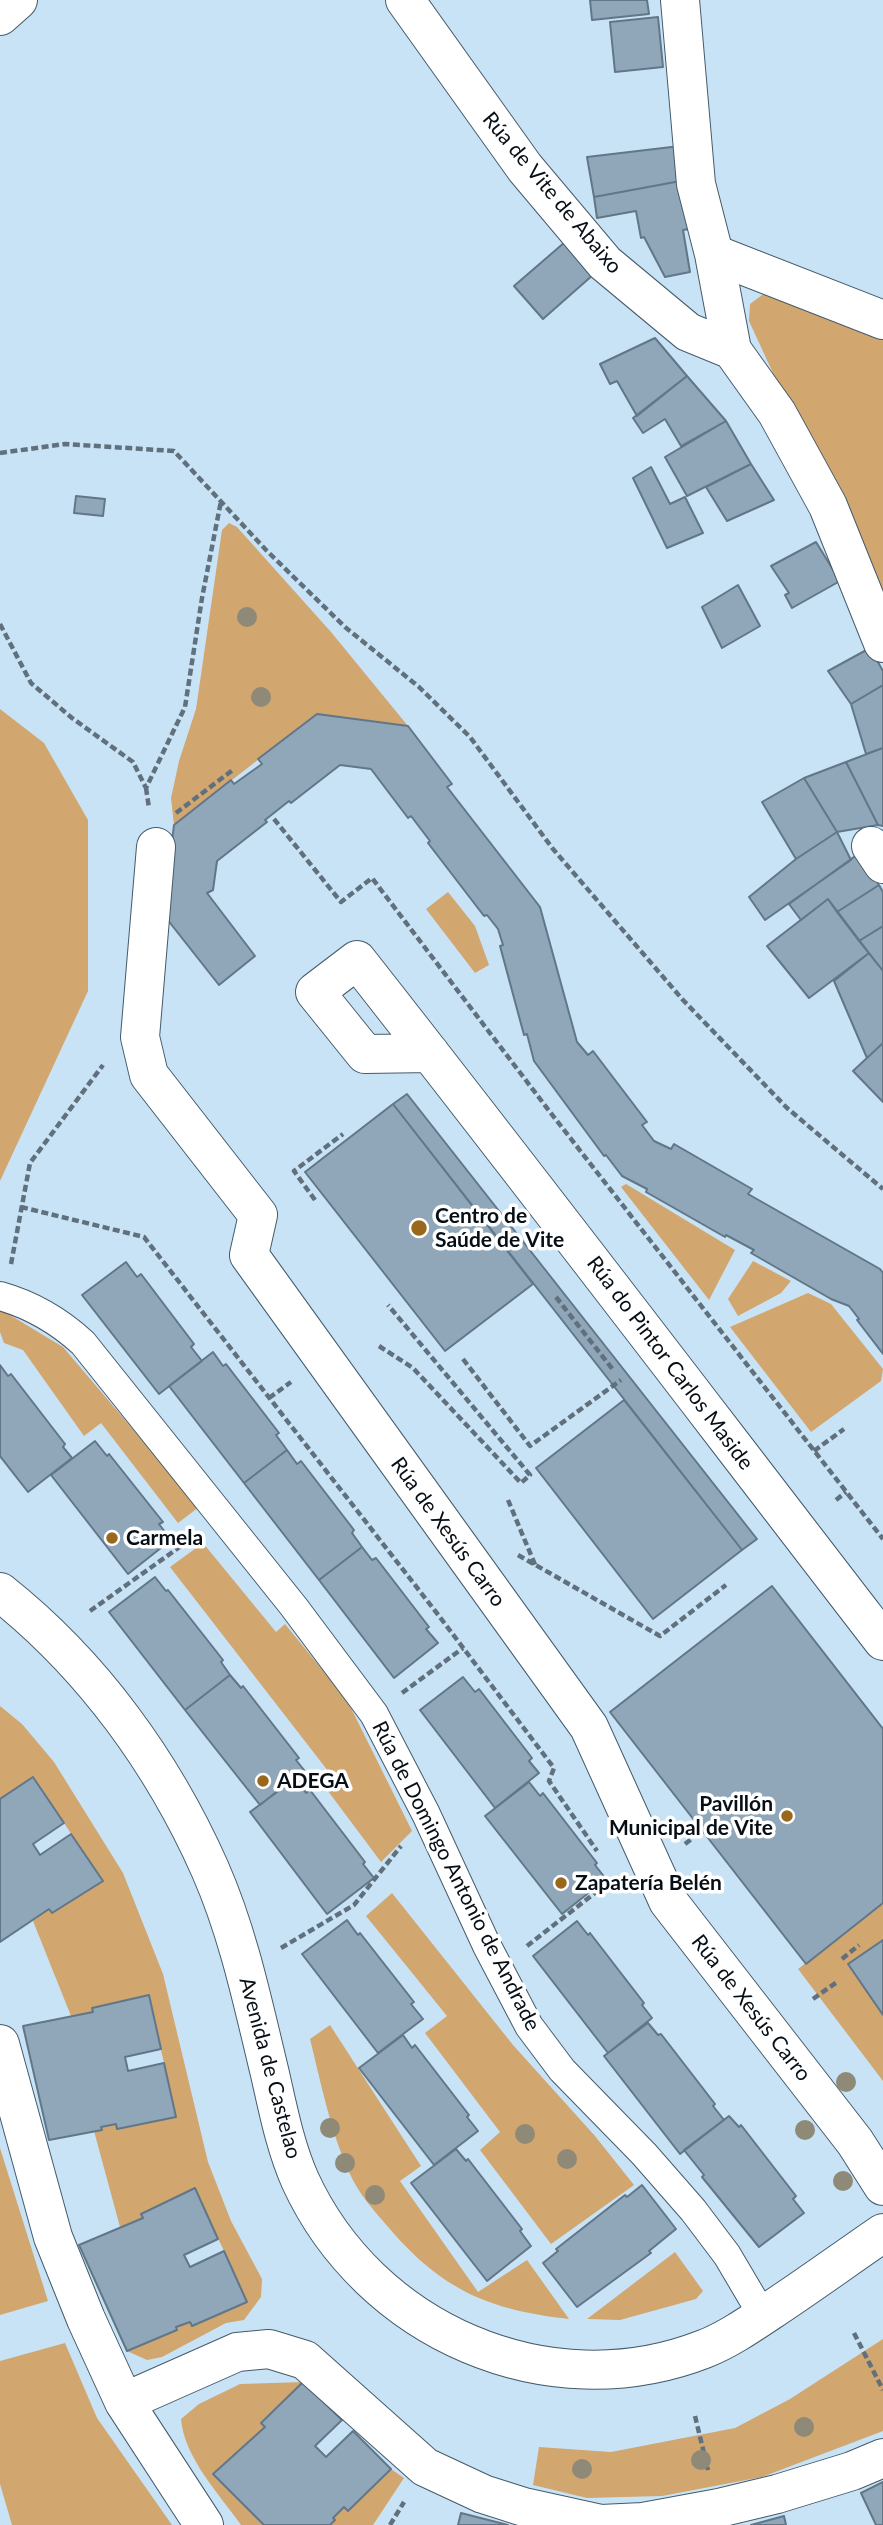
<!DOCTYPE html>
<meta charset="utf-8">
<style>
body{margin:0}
canvas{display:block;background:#c9e3f6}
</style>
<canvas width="883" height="2525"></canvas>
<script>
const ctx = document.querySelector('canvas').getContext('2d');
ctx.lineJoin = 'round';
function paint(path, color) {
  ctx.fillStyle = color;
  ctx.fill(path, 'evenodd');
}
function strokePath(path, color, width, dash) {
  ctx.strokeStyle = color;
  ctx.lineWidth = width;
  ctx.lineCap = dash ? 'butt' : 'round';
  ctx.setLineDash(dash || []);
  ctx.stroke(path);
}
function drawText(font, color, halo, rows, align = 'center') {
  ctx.font = font + ' Lato,sans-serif';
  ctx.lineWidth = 7;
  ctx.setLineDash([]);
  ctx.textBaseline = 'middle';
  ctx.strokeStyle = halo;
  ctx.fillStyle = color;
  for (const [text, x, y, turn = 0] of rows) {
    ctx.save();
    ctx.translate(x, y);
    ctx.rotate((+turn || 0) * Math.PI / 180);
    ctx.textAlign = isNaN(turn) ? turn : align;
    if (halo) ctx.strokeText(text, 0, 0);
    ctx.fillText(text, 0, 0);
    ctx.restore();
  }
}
const green = new Path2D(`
 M780 292 883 335V612L749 321 750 304 762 295Z
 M229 523 237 527 331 632 408 726 317 714 174 825 171 798 179 761 196 709 222 530Z
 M0 709 44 743 88 820V991L0 1181Z
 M448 892 475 926 489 965 475 973 426 909Z
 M626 1184 735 1250 709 1300 621 1187Z
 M753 1261 791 1281 781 1293 738 1316 728 1299Z
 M808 1293 831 1304 883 1369 881 1381 811 1432 730 1327Z
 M0 1309 63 1347 199 1507 178 1523 101 1423 84 1436 23 1350 4 1343 0 1332Z
 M203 1543 276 1632 285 1624 347 1700 412 1831 381 1862 319 1779 328 1771 170 1567Z
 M0 1706 22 1724 54 1762 123 1873 163 1974 208 2162 231 2221 262 2279 261 2297 244 2320 226 2323 162 2357 147 2360 127 2351 177 2330 176 2327 190 2322 193 2326 247 2301 195 2188 142 2214 143 2218 120 2227 94 2131 102 2130 101 2127 116 2124 117 2129 176 2117 149 1996 92 2008 93 2012 71 2016 33 1921 49 1909 52 1913 102 1881 34 1777 0 1799Z
 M392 1893 513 2045 595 2136 634 2185 551 2244 480 2150 500 2132 425 2033 447 2016 366 1916Z
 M883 1903V2081L798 1969Z
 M330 2025 421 2166 400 2181 478 2292 527 2260 569 2319C489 2310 442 2290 389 2228 374 2211 358 2193 349 2172 330 2130 321 2083 310 2039Z
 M0 2148 48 2301 0 2315Z
 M675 2252 703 2291 696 2299 620 2320 587 2319Z
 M883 2339V2431L762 2477 662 2496 587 2498 533 2485 539 2447 611 2452 735 2428 790 2399Z
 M65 2343 97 2418 172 2525H12L0 2484V2361Z
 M303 2382 261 2422 265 2427 214 2474 264 2525H241C219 2494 184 2457 181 2419L199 2404 240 2384Z
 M391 2469 404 2478 373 2525H330L335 2520 333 2518 344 2507 348 2510Z`);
const building = new Path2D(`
 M590 0H647L649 14 592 20Z
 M658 17 663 67 615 72 610 22Z
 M680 146 686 180 594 197 587 157Z
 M686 180 695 228 683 230 690 272 665 277 644 237 641 238 636 211 597 218 594 197Z
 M565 242 594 274 543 319 514 286Z
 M655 338 687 376 637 416 617 381 610 384 600 364Z
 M687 376 726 421 681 446 665 419 643 433 633 418Z
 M726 421 751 464 687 496 665 457Z
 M751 464 774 500 727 521 706 487Z
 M651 467 670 504 685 497 703 533 667 548 633 478Z
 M76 496 105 499 103 516 74 513Z
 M816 542 840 581 792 608 785 595 789 593 771 566Z
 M738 585 760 626 722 648 702 607Z
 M870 648 883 671V685L851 704 828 671Z
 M883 685V748L866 754 851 704Z
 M317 714 408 726 452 784 447 787 540 907 577 1042 588 1055 593 1051 647 1122 642 1125 654 1141 671 1149 674 1144 752 1189 748 1194 880 1269 883 1273V1354L857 1320 859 1319 849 1306 831 1299 751 1253 754 1250 726 1235 725 1237 646 1192 647 1189 622 1176 606 1155 604 1156 534 1061 527 1034 524 1035 500 946 503 945 498 929 487 915 484 916 428 843 430 841 411 816 408 818 371 769 340 765 291 803 289 801 265 820 267 822 217 861 213 890 207 893 255 956 219 985 163 914 174 825 231 780 234 784 262 764 258 759Z
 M883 748V826L878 825 846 762Z
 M846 762 878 825 837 832 804 778Z
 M804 778 837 832 796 859 762 802Z
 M837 832 851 860 765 920 749 897 796 859Z
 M858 854 879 885 837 912 828 899 801 920 789 904Z
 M879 885 883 892V926L859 941 837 912Z
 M828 899 869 953 809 998 767 946Z
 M883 926V971L859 941Z
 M869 953 883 971V1043L867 1058 834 981Z
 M883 1043V1102L853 1071Z
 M407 1094 757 1539 742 1550 393 1104Z
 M393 1104 533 1284 445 1351 305 1172Z
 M126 1262 137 1277 141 1274 194 1344 191 1347 202 1361 159 1394 82 1295Z
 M213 1352 223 1366 226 1364 279 1433 276 1435 287 1450 244 1483 169 1386Z
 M0 1365 8 1376 11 1374 65 1444 63 1447 72 1458 28 1492 0 1456Z
 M624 1400 742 1550 653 1619 536 1468Z
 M95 1441 107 1456 109 1454 163 1522 159 1524 171 1540 128 1574 51 1475Z
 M287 1450 297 1464 301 1461 354 1530 352 1533 362 1547 319 1580 244 1483Z
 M362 1547 372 1560 376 1558 429 1627 426 1629 438 1643 394 1678 319 1580Z
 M155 1577 166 1591 168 1590 223 1660 221 1662 230 1675 185 1710 109 1612Z
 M772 1586 883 1729V1903L806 1964 610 1712Z
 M230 1675 241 1688 243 1686 299 1758 296 1760 304 1770 260 1805 185 1710Z
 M463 1677 475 1692 479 1689 532 1758 529 1761 539 1773 495 1808 420 1710Z
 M33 1777 64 1823 33 1844 40 1855 71 1834 103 1881 52 1913 49 1909 0 1942V1799Z
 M296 1778 306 1793 310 1790 365 1862 363 1864 374 1878 327 1914 250 1812Z
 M529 1782 540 1796 543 1793 597 1863 595 1865 606 1879 562 1914 485 1816Z
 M347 1920 358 1935 360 1933 414 2002 411 2004 423 2019 378 2053 302 1954Z
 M577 1921 588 1935 590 1933 644 2003 642 2005 652 2018 608 2053 533 1956Z
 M883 1940V2015L848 1964Z
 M149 1995 161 2049 125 2057 128 2071 164 2063 176 2117 117 2129 116 2124 101 2127 102 2130 49 2140 23 2026 93 2012 92 2008Z
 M648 2023 658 2035 661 2034 715 2104 713 2106 724 2120 680 2154 604 2056Z
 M403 2035 412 2048 415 2045 469 2115 467 2117 478 2131 434 2165 359 2068Z
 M729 2116 739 2127 741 2125 796 2196 793 2199 804 2213 759 2247 702 2177 704 2175 684 2150Z
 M456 2149 466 2161 468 2159 522 2229 520 2231 531 2246 487 2281 411 2183Z
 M642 2185 676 2229 649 2251 651 2253 577 2307 543 2263 558 2251 556 2249 625 2195 627 2197Z
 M195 2188 218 2239 184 2255 190 2267 224 2251 247 2302 192 2326 190 2322 176 2327 177 2330 127 2351 79 2245 143 2218 141 2214Z
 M303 2382 342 2420 315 2446 326 2457 353 2431 391 2469 348 2511 344 2507 333 2518 335 2520 330 2525H264L213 2474 265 2427 261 2423Z
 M883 2482V2525H876L861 2493Z
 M461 2513 508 2525H458Z
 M784 2516 786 2525H751Z`);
const path = new Path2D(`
 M0 453 65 444 174 451 267 551 345 627 419 687 470 737 553 849 683 1000 787 1108 883 1189
 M0 624 31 683 72 718 133 762 146 788 185 707 202 598 221 501
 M146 788 149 808
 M176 813 234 769
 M274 819 341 902 372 878 550 1112 883 1539
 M315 1200 294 1171 343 1134
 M21 1207 144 1237 436 1612 554 1768 549 1781 597 1851
 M11 1264 30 1163 103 1065
 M556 1297 614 1371
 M379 1346 413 1368 521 1483 530 1475 388 1305
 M463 1359 530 1446 621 1380
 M269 1398 291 1382
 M814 1451 844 1429
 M508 1500 536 1567
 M836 1500 846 1492
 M518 1555 660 1636 726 1585
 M90 1611 195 1536
 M402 1693 463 1648
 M685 1844 693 1838
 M527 1946 614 1878
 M281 1948 354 1905 401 1846
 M842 1959 859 1945
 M813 1999 837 1982
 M854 2333 883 2390
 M695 2416 708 2470
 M390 2525 404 2502`);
const pedestrian = new Path2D(`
 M0 1296C32 1305 59 1321 83 1343L294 1607 374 1714 426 1814 487 1946 529 2026 562 2070 644 2154 693 2210 727 2255 763 2316`);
const minor = new Path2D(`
 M405 0 525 168 605 263 688 332 732 350
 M680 0 696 184 714 254 732 350 777 413 828 506 883 643
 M0 16 18 0
 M714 254 883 320
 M871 846 883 864
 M156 847 140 1037 149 1075 258 1215 249 1255 589 1727 668 1901 855 2142 883 2186
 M430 1053 365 1054 315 992 357 960C534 1185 708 1414 883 1641
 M0 2044 53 2237 86 2319 124 2402 204 2525
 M124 2402 237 2352 269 2349 305 2360 425 2467 483 2494 524 2507 601 2524 643 2522 719 2508 777 2494 852 2471 883 2458`);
const tertiary = new Path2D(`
 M0 1592C92 1665 163 1763 210 1869 239 1935 253 2004 270 2074 278 2109 285 2146 300 2180 369 2331 548 2410 704 2349 727 2340 749 2325 770 2311 808 2286 845 2259 883 2233`);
const trees = [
 [247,617],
 [261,697],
 [846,2082],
 [330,2128],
 [805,2130],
 [525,2134],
 [567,2159],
 [345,2163],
 [843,2181],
 [375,2195],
 [804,2427],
 [701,2460],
 [582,2469]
];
const markers = [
 [419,1228,9,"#9a681c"],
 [112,1538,7,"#9a681c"],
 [263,1781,7,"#9a681c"],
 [787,1816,7,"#9a681c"],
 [561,1883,7,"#9a681c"]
];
const streetNames = [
 ["Rúa de Vite de Abaixo",552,193,50],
 ["Rúa do Pintor Carlos Maside",670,1363,53],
 ["Rúa de Xesús Carro",448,1532,54],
 ["Rúa de Domingo Antonio de Andrade",456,1876,63],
 ["Rúa de Xesús Carro",751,2008,52],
 ["Avenida de Castelao",270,2068,75]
];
const poiNames = [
 ["Centro de",435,1216],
 ["Saúde de Vite",435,1240],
 ["Carmela",126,1538],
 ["ADEGA",277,1781],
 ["Pavillón",773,1804,"right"],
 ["Municipal de Vite",773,1828,"right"],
 ["Zapatería Belén",575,1883]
];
paint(green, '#d1a66f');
paint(building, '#8fa7b9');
strokePath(building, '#617788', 2);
strokePath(pedestrian, '#455b6b', 30);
strokePath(minor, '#455b6b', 40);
strokePath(tertiary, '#455b6b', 40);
strokePath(path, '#60707d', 4.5, [7, 3.5]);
strokePath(pedestrian, '#fff', 28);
strokePath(minor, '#fff', 38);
strokePath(tertiary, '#fff', 38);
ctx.fillStyle = '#8f8978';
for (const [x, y] of trees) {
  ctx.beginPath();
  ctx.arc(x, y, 10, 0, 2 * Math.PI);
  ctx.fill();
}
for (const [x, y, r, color] of markers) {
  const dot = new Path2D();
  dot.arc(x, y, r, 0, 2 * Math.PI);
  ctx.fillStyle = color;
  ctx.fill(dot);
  strokePath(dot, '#fff', 2.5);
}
drawText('21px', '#070f16', '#fff', streetNames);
drawText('bold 21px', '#070f16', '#fff', poiNames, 'left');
</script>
